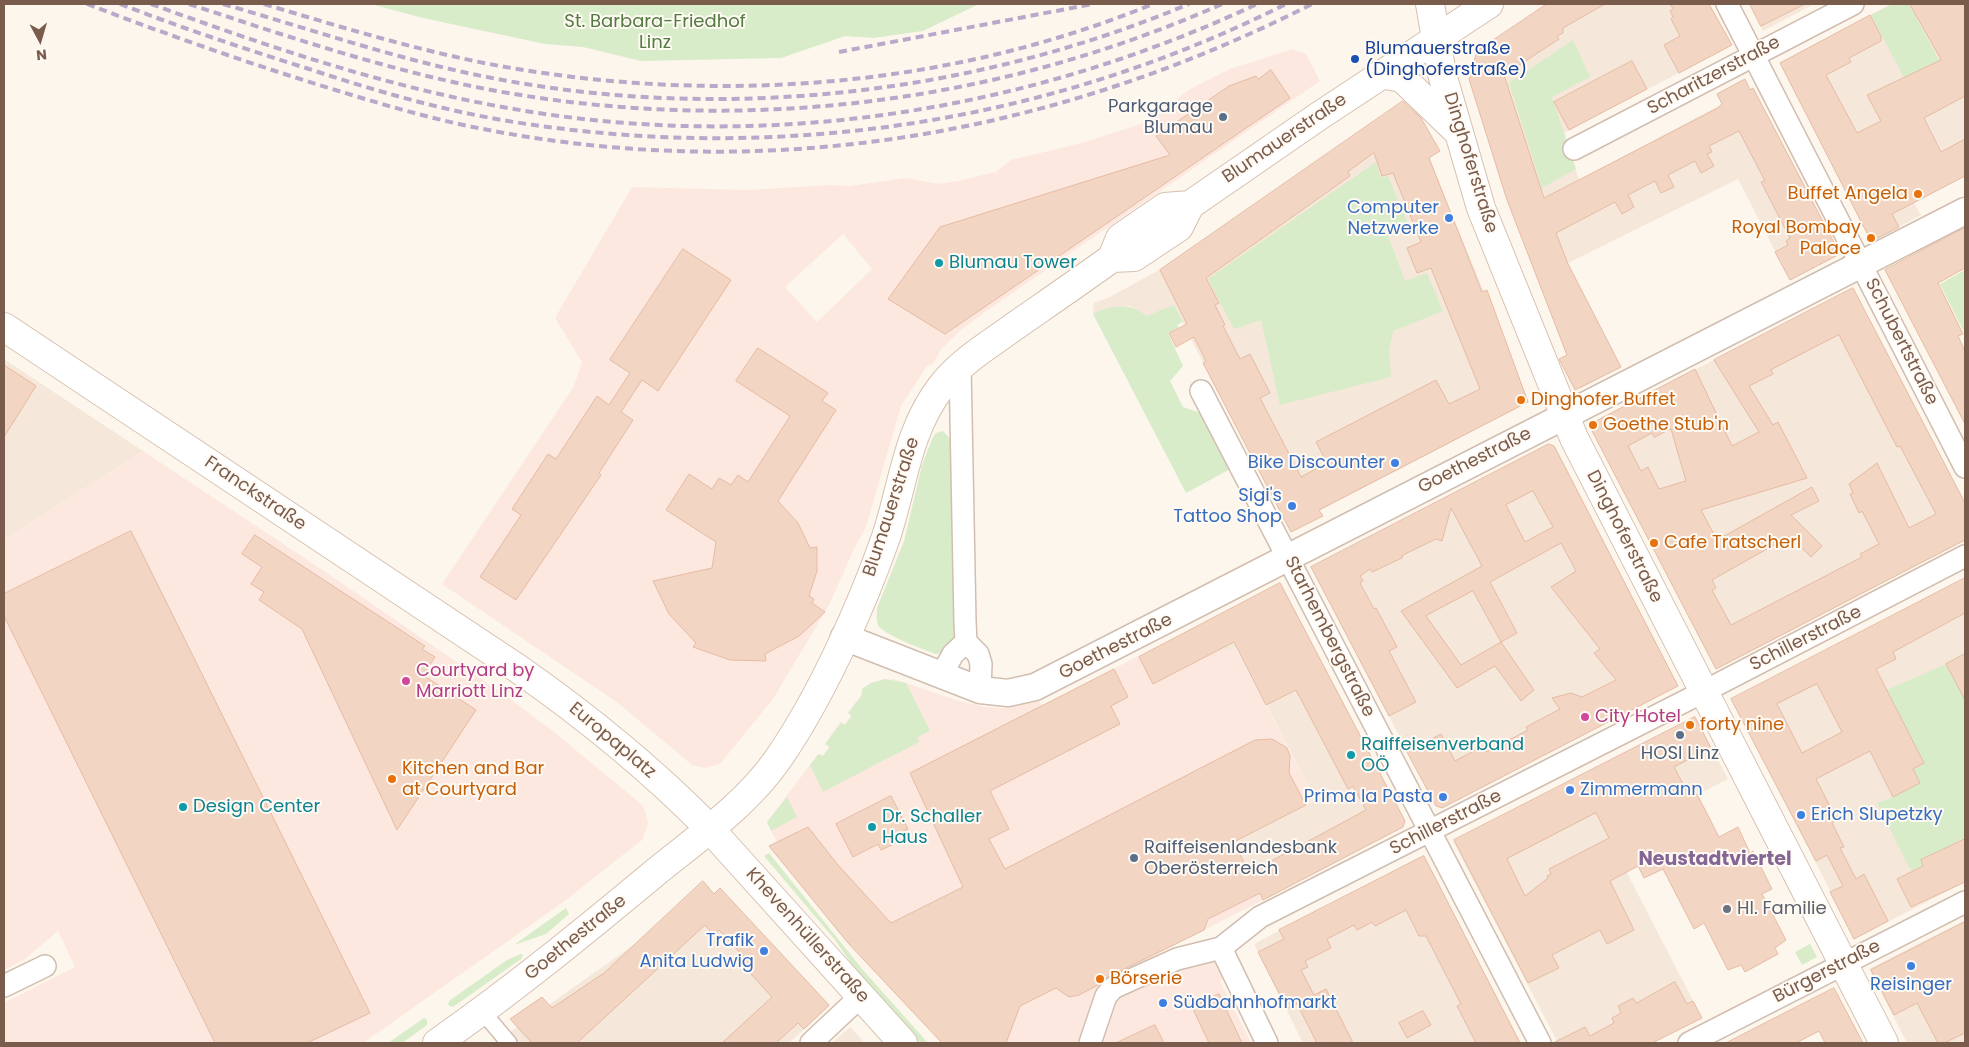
<!DOCTYPE html>
<meta charset="utf-8">
<style>
body{margin:0}
#map{position:relative;width:1969px;height:1047px;overflow:hidden;background:#fdf6ec;font-family:Poppins,sans-serif}
canvas{display:block}
.frame{position:absolute;inset:0;border:5px solid #7a5c4d;pointer-events:none}
.north{position:absolute;left:15px;top:15px;width:50px;height:50px;-webkit-text-stroke:4px #fffaf3;paint-order:stroke;rotate:174deg;font-size:14px;font-weight:700;line-height:20px;text-align:center;color:#7a5c4d}
.north::after{content:'';display:block;margin:auto;width:18px;height:22px;background:#7a5c4d;clip-path:polygon(50% 0,100% 100%,50% 72%,0 100%)}
</style>
<div id="map">
<canvas width="1969" height="1047"></canvas>
<div class="frame"></div>
<div class="north">N</div>
</div>
<script>
const ctx = document.querySelector('canvas').getContext('2d');
ctx.lineJoin = 'round';
function paint(path, color) {
  ctx.fillStyle = color;
  ctx.fill(path, 'evenodd');
}
function strokePath(path, color, width, dash) {
  ctx.strokeStyle = color;
  ctx.lineWidth = width;
  ctx.lineCap = dash ? 'butt' : 'round';
  ctx.setLineDash(dash || []);
  ctx.stroke(path);
}
function drawText(font, color, halo, rows, align = 'center') {
  ctx.font = font + ' Poppins,sans-serif';
  ctx.lineWidth = 4;
  ctx.setLineDash([]);
  ctx.textBaseline = 'middle';
  ctx.strokeStyle = halo;
  ctx.fillStyle = color;
  for (const [text, x, y, turn = 0] of rows) {
    ctx.save();
    ctx.translate(x, y);
    ctx.rotate((+turn || 0) * Math.PI / 180);
    ctx.textAlign = isNaN(turn) ? turn : align;
    if (halo) ctx.strokeText(text, 0, 0);
    ctx.fillText(text, 0, 0);
    ctx.restore();
  }
}
const residential = new Path2D(`
 M1547 4H1709L1732 45 1564 133 1579 180 1722 104 1717 94 1744 79 1750 89 1753 88 1840 254 1790 280 1738 179 1568 263 1621 367 1580 389 1507 200 1469 79 1476 73 1473 65 1477 51Z
 M1749 4H1814L1763 31Z
 M1891 4H1965V176L1914 203 1921 215 1874 240 1869 237 1780 63Z
 M1402 102 1429 158 1529 402 1288 527 1174 306 1146 316 1130 306 1109 308 1093 314 1094 303 1110 297 1159 270Z
 M1853 288 1965 503V540L1717 669 1591 429 1594 422Z
 M4 359 143 451 4 540Z
 M1549 444 1555 446 1678 686 1442 808 1436 806 1311 567Z
 M1965 578V882L1855 939 1732 700Z
 M1281 583 1405 821 1403 827 1263 900 1234 843 1316 800 1236 647 1225 653 1208 620Z
 M1695 716 1728 779 1610 840 1702 1018 1652 1043H1558L1453 841Z
 M1423 855 1521 1043H1303L1254 944Z
 M720 888 830 1006 789 1043H495L711 890 714 894Z
 M1965 920V1043H1907L1869 969Z
 M850 1027 865 1043H832Z`);
const commercial = new Path2D(`
 M1293 49 1306 54 1320 81 985 312 960 331 941 349 933 364 927 366 901 406 866 527 855 547 829 605 773 699 720 764 705 768 692 765 618 703 442 584 574 386 582 362 555 318 632 187 748 190 828 185 849 186 907 178 938 184 958 181 996 172 1011 160 1082 143 1150 121 1190 89 1230 69ZM843 234 872 269 817 322 785 287Z
 M143 451 330 575 509 698 554 732 641 804 646 812 648 824 642 840 562 903 363 1043H4V1003L75 967 58 931 25 959 4 970V540Z
 M1208 620 1225 653 1235 647 1316 800 1234 843 1263 900 1103 982 1106 988 1082 1043H942L848 943 769 847 777 842 767 822 818 754 823 756 829 747 825 744 840 722 845 724 851 715 848 713 861 695 862 689 871 683 894 679 956 700 985 707 1006 708 1039 701 1042 706Z
 M1210 961 1221 964 1227 977 1220 981 1251 1043H1095L1117 997 1185 965Z`);
const green = new Path2D(`
 M371 4H979L923 31 873 38 845 36 781 58 641 61 583 47 545 44 423 18Z
 M1893 4H1909L1940 62 1930 67 1929 65 1904 78 1871 15Z
 M1573 40 1590 77 1552 97 1576 169 1542 188 1509 83Z
 M1376 162 1381 178 1388 176 1408 224 1387 233 1405 281 1427 273 1443 311 1393 331 1389 351 1391 377 1280 405 1261 320 1234 329 1208 279Z
 M1965 270V334L1940 284Z
 M1174 305 1183 322 1177 325 1179 327 1168 333 1183 366 1170 381 1183 407 1207 415 1234 467 1186 493 1093 314C1111 305 1131 302 1146 316Z
 M943 431 951 440 956 638 945 652 936 654C925 650 883 635 878 625 876 620 877 614 877 608L904 541 922 465 933 437 936 433Z
 M1946 664 1958 687 1965 684V837L1950 845 1953 851 1933 854 1921 860 1923 866 1911 871 1877 803 1893 797 1913 769 1924 763 1887 690Z
 M885 679 906 683 930 731 918 737 919 742 823 792 810 765 819 754 823 756 830 747 825 744 841 723 845 725 852 716 848 713 862 695V689L871 683Z
 M787 797 797 817 771 831 767 822Z
 M769 853 863 970 928 1043H920L864 982 835 940 764 856Z
 M566 908 569 914 546 934 514 945Z
 M1810 944 1817 957 1802 965 1795 952Z
 M521 954 523 955 521 959 453 1007 448 1005 449 1001 507 960Z
 M424 1018 427 1020V1025L402 1043H388Z`);
const building = new Path2D(`
 M1547 4H1605L1563 28V33L1557 36 1559 39 1504 75 1544 198 1718 108 1722 104 1717 94 1745 79 1750 90 1753 88 1840 254 1790 280 1775 252 1788 245 1786 241 1790 238 1761 182 1765 181 1739 131 1709 146 1712 152 1707 154 1714 166 1701 173 1695 161 1668 175 1674 187 1661 193 1655 181 1628 195 1634 207 1622 214 1615 202 1556 233 1568 264 1621 367 1575 390 1559 359 1567 355 1507 200 1469 79 1475 69 1473 65 1477 51Z
 M1670 4H1709L1732 45 1679 73 1664 45 1680 36 1671 19 1673 17 1670 11 1673 9Z
 M1750 4H1805L1761 26Z
 M1910 4H1965V96L1924 118 1941 152 1965 139V176L1892 214 1899 227 1874 240 1869 237 1780 63 1870 15 1881 36V41L1849 58 1851 62 1826 75 1857 133 1881 121 1867 95 1941 60Z
 M1632 61 1647 89 1569 130 1554 102Z
 M1271 70 1290 98 945 334 888 299 940 227 1170 155 1156 136 1229 86 1256 76 1258 79Z
 M1403 101 1421 118 1440 151 1429 158 1482 292 1487 290 1528 402 1319 510 1323 516 1291 532 1203 363 1206 361 1194 337 1176 347 1169 333 1187 324 1160 270ZM1374 153 1382 176 1393 173 1421 242 1407 248 1417 273 1431 268 1480 389 1449 404 1436 380 1316 442 1327 463 1301 477 1260 398 1270 393 1250 354 1240 359 1223 326 1225 325 1215 305 1219 303 1206 278 1350 176 1348 172Z
 M1965 228V268L1938 283 1963 334 1958 336 1965 351V424L1885 270Z
 M683 249 731 280 658 391 642 380 621 412 633 420 599 473 601 475 516 600 480 577 521 515 512 509 548 454 556 459 597 396 609 405 630 373 610 360Z
 M1853 288 1965 503V540L1716 669 1591 429 1594 422 1695 369 1732 446 1759 432 1714 360ZM1839 335 1897 447 1900 446 1936 514 1909 528 1877 463 1849 484 1853 493 1850 494 1859 513 1862 511 1879 544 1860 554 1862 557 1731 625 1712 590 1716 588 1712 580 1790 536 1811 557 1822 546 1791 515 1819 501 1812 487 1717 540 1701 510 1807 478 1778 422 1773 425 1749 386 1773 374 1771 370ZM1671 429 1686 481 1659 489 1648 467 1641 471 1628 446 1652 433 1654 437Z
 M758 348 828 393 822 401 836 410 778 501 798 523 810 548 817 547V571L809 596 814 599 812 603 825 612 799 636 765 654 766 661 730 660 693 647 696 643 669 614 653 581 712 568 716 542 666 510 689 474 712 489 719 478 731 485 738 475 748 482 790 416 736 381Z
 M4 365 36 386 4 437Z
 M1549 444 1554 446 1678 686 1442 808 1436 806 1407 752 1441 734 1455 761 1483 746 1486 752 1528 730 1526 727 1560 709 1552 698 1571 693 1582 697 1616 680 1594 653 1600 649 1551 587 1576 571 1561 543 1490 582 1517 633 1501 642 1534 690 1521 701 1495 666 1457 688 1401 611 1482 566 1451 508 1442 541 1436 539 1403 555 1402 558 1372 572 1370 569 1360 576 1363 581 1360 583 1374 609 1376 608 1397 647 1389 651 1416 702 1389 716 1311 567ZM1533 491 1553 527 1525 542 1506 505ZM1473 591 1501 642 1461 665 1426 616Z
 M131 531 370 1013 307 1043H215L4 616V594Z
 M255 535 425 646 422 649 435 657 423 675 476 710 397 830 302 629 259 600 264 592 251 584 262 567 242 554Z
 M1965 578V613L1893 652 1896 659 1876 669 1924 763 1913 769 1920 783 1893 797 1870 751 1816 779 1837 820 1832 823 1844 847 1840 848 1856 879 1864 874 1888 921 1854 939 1830 892 1843 886 1827 855 1816 861 1731 699ZM1817 684 1842 732 1802 753 1777 704Z
 M1280 583 1405 821 1403 827 1263 900 1260 893 1208 919 1204 930 1108 977 1100 984 1079 995 1069 997 1056 988 1020 1006 1006 1043H942L848 943 769 846 808 827 838 865 891 923 963 887 910 773 1114 669 1128 697 1111 706 1120 724 990 791 1009 829 989 839 1005 869 1255 740 1272 739 1287 748 1290 756 1289 773 1306 805 1234 842 1249 873 1366 810 1353 786 1348 789 1296 690 1266 705 1234 642 1153 684 1139 657Z
 M1965 654V700L1946 664Z
 M1695 717 1711 748 1674 767 1690 797 1697 794 1719 837 1738 827 1750 853 1753 851 1772 889 1762 894 1786 940 1775 948 1778 954 1745 972 1741 965 1728 970 1704 923 1694 929 1663 869 1644 878 1638 866 1610 881 1634 930 1607 944 1600 930 1552 955 1559 968 1528 983 1454 840ZM1596 813 1609 838 1549 869 1551 874 1547 876 1548 878 1525 896 1507 859Z
 M891 796 908 829 895 835 898 842 881 850 878 844 853 857 836 824Z
 M1965 839V882L1911 907 1897 879 1923 866 1921 860Z
 M1424 856 1520 1043H1476L1457 1006 1461 1004 1426 936H1419L1406 910 1375 926 1372 922 1357 930 1354 925 1327 939 1331 948 1305 961 1308 967 1301 970 1314 995 1326 989 1353 1043H1317L1297 1004 1287 1009 1258 952 1284 939 1279 930Z
 M703 881 714 894 720 888 829 1005 804 1029 798 1023 776 1043H722L772 997 738 960 743 956 719 930 714 935 705 925 577 1043H532L510 1019 542 997 552 1008 604 973Z
 M1965 922V1033L1944 1043H1938L1917 1003 1894 1015 1871 970Z
 M1675 982 1687 1004 1693 1001 1702 1018 1652 1043H1553L1585 1027 1590 1036 1614 1023 1612 1018 1621 1013 1618 1006 1633 998 1636 1003Z
 M1834 988 1863 1043H1825L1819 1031 1796 1043H1726Z
 M1219 994 1234 1026 1242 1043H1209L1192 1007Z
 M1423 1011 1431 1025 1407 1038 1399 1023Z
 M1155 1025 1164 1043H1116Z`);
const pedestrian = new Path2D(`
 M482 1011 509 1043`);
const minor = new Path2D(`
 M1727 4 1965 467
 M1574 149 1853 4
 M960 365 965 622 966 642 978 654 981 664 980 690
 M1201 391 1540 1043
 M941 676 953 654 966 642
 M1221 948 1267 1043
 M4 986 45 966
 M811 1043 861 996
 M1090 1043 1106 996 1113 988 1177 959 1221 948 1260 917 1703 692 1965 556
 M1689 1043 1965 902`);
const tertiary = new Path2D(`
 M844 637 980 690 1008 693 1035 687 1965 211`);
const secondary = new Path2D(`
 M1430 4 1442 74 1481 208 1574 438 1884 1043
 M1381 74 1402 78 1457 131
 M1112 258 1120 238 1165 207 1190 205
 M4 327 517 668C586 716 651 769 710 829L903 1043
 M437 1043C514 989 585 931 657 871 700 836 746 805 778 759 821 697 861 608 886 537 903 486 907 431 941 387 961 361 989 345 1015 326 1048 303 1080 281 1112 258L1134 257 1179 227 1190 205 1319 116 1489 4`);
const rail = new Path2D(`
 M87 4C163 33 239 60 316 84 371 101 426 118 483 129 769 185 1054 135 1312 4
 M120 4C182 28 245 49 309 69 376 91 444 111 514 122 777 164 1047 124 1286 4
 M151 4C269 47 390 88 514 109 765 153 1027 112 1257 4
 M189 4C286 36 384 69 486 89 733 136 992 106 1222 4
 M223 4C303 27 382 54 463 72 703 125 962 99 1189 4
 M264 4C337 26 410 48 484 63 707 106 943 90 1153 4
 M839 52 1093 4`);
const markers = [
 [1355,59,5,"#1a4fb4"],
 [1223,117,5,"#5c6f8a"],
 [1918,194,5,"#e8710a"],
 [1449,218,5,"#3f7fe0"],
 [1871,238,5,"#e8710a"],
 [939,263,5,"#0f9aa8"],
 [1521,400,5,"#e8710a"],
 [1593,425,5,"#e8710a"],
 [1395,463,5,"#3f7fe0"],
 [1292,506,5,"#3f7fe0"],
 [1654,543,5,"#e8710a"],
 [406,681,5,"#d1479c"],
 [1585,717,5,"#d1479c"],
 [1690,725,5,"#e8710a"],
 [1680,735,5,"#5c6f8a"],
 [1351,755,5,"#0f9aa8"],
 [392,779,5,"#e8710a"],
 [1570,790,5,"#3f7fe0"],
 [1443,797,5,"#3f7fe0"],
 [183,807,5,"#0f9aa8"],
 [1801,815,5,"#3f7fe0"],
 [872,827,5,"#0f9aa8"],
 [1134,858,5,"#5c6f8a"],
 [1727,909,5,"#6b7280"],
 [764,951,5,"#3f7fe0"],
 [1911,966,5,"#3f7fe0"],
 [1100,979,5,"#e8710a"],
 [1163,1003,5,"#3f7fe0"]
];
const parkNames = [
 ["St. Barbara-Friedhof",655,22],
 ["Linz",655,43]
];
const transitNames = [
 ["Blumauerstraße",1365,49],
 ["(Dinghoferstraße)",1365,70]
];
const streetNames = [
 ["Scharitzerstraße",1714,76,-28],
 ["Blumauerstraße",1285,139,-34],
 ["Dinghoferstraße",1470,163,73],
 ["Schubertstraße",1901,342,63],
 ["Goethestraße",1475,461,-27],
 ["Franckstraße",255,494,34],
 ["Blumauerstraße",892,507,-72],
 ["Dinghoferstraße",1624,537,63],
 ["Starhembergstraße",1329,637,63],
 ["Schillerstraße",1806,639,-27],
 ["Goethestraße",1116,647,-27],
 ["Europaplatz",612,741,40],
 ["Schillerstraße",1446,823,-27],
 ["Khevenhüllerstraße",807,936,48],
 ["Goethestraße",576,938,-39],
 ["Bürgerstraße",1827,972,-27]
];
const serviceNames = [
 ["Parkgarage",1213,107],
 ["Blumau",1213,128],
 ["HOSI Linz",1680,754,"center"],
 ["Raiffeisenlandesbank",1144,848,"left"],
 ["Oberösterreich",1144,869,"left"]
];
const foodNames = [
 ["Buffet Angela",1908,194,"right"],
 ["Royal Bombay",1861,228,"right"],
 ["Palace",1861,249,"right"],
 ["Dinghofer Buffet",1531,400],
 ["Goethe Stub'n",1603,425],
 ["Cafe Tratscherl",1664,543],
 ["forty nine",1700,725],
 ["Kitchen and Bar",402,769],
 ["at Courtyard",402,790],
 ["Börserie",1110,979]
];
const shopNames = [
 ["Computer",1439,208],
 ["Netzwerke",1439,229],
 ["Bike Discounter",1385,463],
 ["Sigi's",1282,496],
 ["Tattoo Shop",1282,517],
 ["Zimmermann",1580,790,"left"],
 ["Prima la Pasta",1433,797],
 ["Erich Slupetzky",1811,815,"left"],
 ["Trafik",754,941],
 ["Anita Ludwig",754,962],
 ["Reisinger",1911,985,"center"],
 ["Südbahnhofmarkt",1173,1003,"left"]
];
const cultureNames = [
 ["Blumau Tower",949,263],
 ["Raiffeisenverband",1361,745],
 ["OÖ",1361,766],
 ["Design Center",193,807],
 ["Dr. Schaller",882,817],
 ["Haus",882,838]
];
const hotelNames = [
 ["Courtyard by",416,671],
 ["Marriott Linz",416,692],
 ["City Hotel",1595,717]
];
const worshipNames = [
 ["Hl. Familie",1737,909]
];
const neighbourhoodNames = [
 ["Neustadtviertel",1715,860]
];
paint(residential, '#f5e8da');
paint(commercial, '#fde8e0');
paint(green, '#d8ecc9');
paint(building, '#f3d5c3');
strokePath(building, '#e6bba3', 1);
strokePath(pedestrian, '#d1beb0', 18);
strokePath(minor, '#d1beb0', 24);
strokePath(tertiary, '#d1beb0', 29);
strokePath(secondary, '#d6c0b0', 30);
strokePath(pedestrian, '#fff', 15);
strokePath(minor, '#fff', 21);
strokePath(tertiary, '#fff', 26);
strokePath(secondary, '#fff', 28);
strokePath(rail, '#b9a8c9', 4, [8, 5]);
for (const [x, y, r, color] of markers) {
  const dot = new Path2D();
  dot.arc(x, y, r, 0, 2 * Math.PI);
  ctx.fillStyle = color;
  ctx.fill(dot);
  strokePath(dot, '#fffaf3', 2);
}
drawText('18px', '#537a41', '#fffaf3', parkNames);
drawText('18px', '#164399', '#fffaf3', transitNames, 'left');
drawText('18px', '#7a5c4d', '#fffaf3', streetNames);
drawText('18px', '#4e5e75', '#fffaf3', serviceNames, 'right');
drawText('18px', '#c56008', '#fffaf3', foodNames, 'left');
drawText('18px', '#366cbe', '#fffaf3', shopNames, 'right');
drawText('18px', '#0d838f', '#fffaf3', cultureNames, 'left');
drawText('18px', '#b23c85', '#fffaf3', hotelNames, 'left');
drawText('18px', '#5b616d', '#fffaf3', worshipNames, 'left');
drawText('bold 19px', '#846695', '#fffaf3', neighbourhoodNames);
</script>
